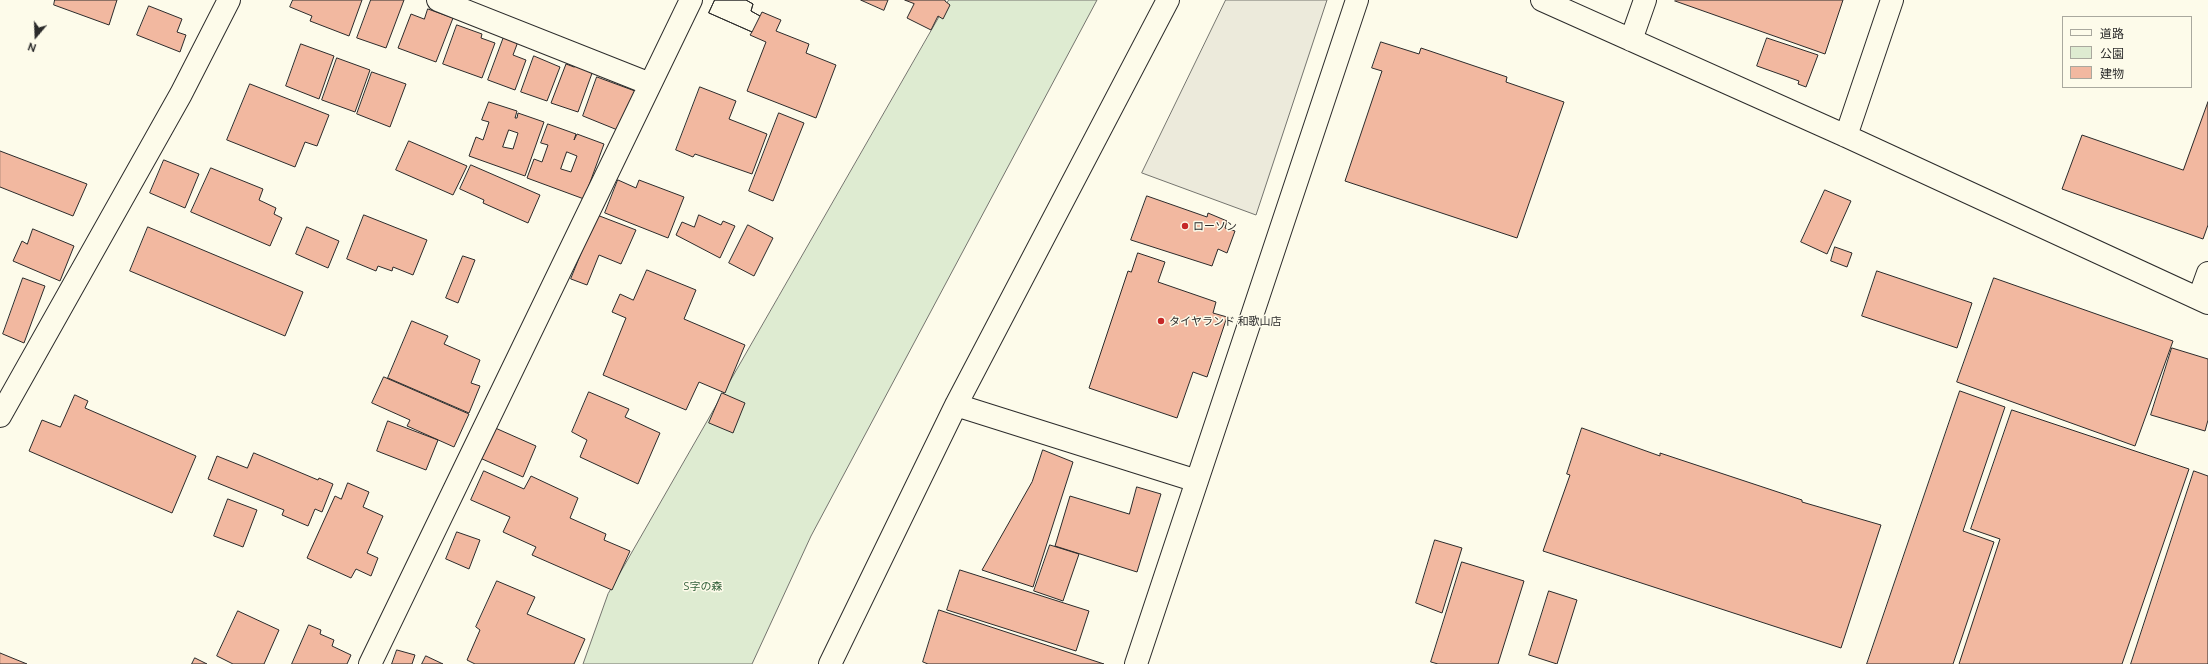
<!DOCTYPE html>
<meta charset="utf-8">
<style>
body{margin:0}
#map{position:relative;width:2208px;height:664px;overflow:hidden;background:#fdfbea;font-family:Ubuntu,"Noto Sans JP",sans-serif}
canvas{display:block}
.legend{position:absolute;left:2062px;top:16px;width:130px;height:72px;box-sizing:border-box;background:#fdfbea;border:1px solid #a9a89e;margin:0;padding:5px 7px;list-style:none;font-size:12px;color:#2b2b2b}
.legend li{display:flex;align-items:center;gap:8px;height:20px}
.legend b{width:20px;border:1px solid #a9a89e}
.north{position:absolute;left:16px;top:16px;width:40px;height:40px;-webkit-text-stroke:3px #fdfbea;paint-order:stroke;rotate:199deg;font-size:11px;font-weight:700;line-height:16px;text-align:center;color:#2b2b2b}
.north::after{content:'';display:block;margin:auto;width:14px;height:18px;background:#2b2b2b;clip-path:polygon(50% 0,100% 100%,50% 72%,0 100%)}
</style>
<div id="map">
<canvas width="2208" height="664"></canvas>
<ul class="legend">
<li><b style="height:5px;background:#fdfbea"></b>道路</li>
<li><b style="height:11px;background:#deebd1"></b>公園</li>
<li><b style="height:11px;background:#f2b8a0"></b>建物</li>
</ul>
<div class="north">N</div>
</div>
<script>
const ctx = document.querySelector('canvas').getContext('2d');
ctx.lineJoin = 'round';
function paint(path, color) {
  ctx.fillStyle = color;
  ctx.fill(path, 'evenodd');
}
function strokePath(path, color, width, dash) {
  ctx.strokeStyle = color;
  ctx.lineWidth = width;
  ctx.lineCap = dash ? 'butt' : 'round';
  ctx.setLineDash(dash || []);
  ctx.stroke(path);
}
function drawText(font, color, halo, rows, align = 'center') {
  ctx.font = font + ' Ubuntu,"Noto Sans JP",sans-serif';
  ctx.lineWidth = 3;
  ctx.setLineDash([]);
  ctx.textBaseline = 'middle';
  ctx.strokeStyle = halo;
  ctx.fillStyle = color;
  for (const [text, x, y, turn = 0] of rows) {
    ctx.save();
    ctx.translate(x, y);
    ctx.rotate((+turn || 0) * Math.PI / 180);
    ctx.textAlign = isNaN(turn) ? turn : align;
    if (halo) ctx.strokeText(text, 0, 0);
    ctx.fillText(text, 0, 0);
    ctx.restore();
  }
}
const green = new Path2D(`
 M949 0H1097L811 536 752 664H583L608 594Z`);
const parking = new Path2D(`
 M1226 0H1327L1256 215 1142 173Z`);
const building = new Path2D(`
 M55 0H117L109 25 54 5Z
 M293 0H362L349 36 310 21 312 16 290 7Z
 M371 0H404L386 48 357 38Z
 M715 0H746L753 4 751 11 760 16 752 32 709 13Z
 M715 0H746L753 4 751 11 760 16 762 12 781 20 776 31 809 44 806 53 836 65 816 118 747 91 766 42 750 35 752 32 709 13Z
 M861 0H888L884 10Z
 M905 0H945V1L950 5 943 19 938 16 931 30 907 18 914 4Z
 M1676 0H1843L1825 54 1675 1Z
 M149 6 182 19 177 32 186 35 180 52 137 35Z
 M428 9 453 18 436 62 398 48 411 14 424 19Z
 M457 25 482 34 481 38 495 43 482 78 443 64Z
 M505 34 519 39 513 55 526 60 515 90 488 80Z
 M1767 38 1818 55 1806 87 1798 84 1799 81 1757 66Z
 M1381 42 1419 54 1421 48 1507 77 1506 82 1564 102 1517 238 1345 181 1382 71 1372 68Z
 M301 44 334 56 319 99 286 86Z
 M534 56 560 67 547 101 521 92Z
 M337 58 370 70 355 112 322 100Z
 M577 59 595 65 578 112 551 103 566 64 574 67Z
 M372 72 406 84 390 127 357 114Z
 M597 77 635 91 620 131 583 116Z
 M250 84 329 115 317 146 305 142 295 167 227 140Z
 M700 87 736 101 729 119 767 134 752 174 695 154 693 157 676 150Z
 M489 102 517 111 515 118H517L518 113 544 122 525 176 469 156 476 137 483 140 489 122 482 120ZM509 130 518 133 513 149 503 147Z
 M2208 102V225L2203 239 2062 189 2082 135 2183 170Z
 M779 113 804 123 773 201 749 191Z
 M548 124 576 134 574 140 577 134 604 144 584 199 527 178 534 159 542 162 548 145 541 143ZM567 152 577 156 571 172 561 169Z
 M409 141 467 166 453 195 396 170Z
 M0 151 87 184 73 216 0 187Z
 M164 160 199 174 185 208 150 193Z
 M471 165 540 195 528 223 483 203 484 200 460 189Z
 M211 168 263 189 259 200 276 208 274 214 282 218 270 246 191 212Z
 M618 180 636 188 639 180 684 197 668 238 605 213Z
 M1825 190 1851 201 1827 254 1801 242Z
 M1147 196 1207 217 1208 213 1227 221 1225 228 1235 231 1227 253 1218 249 1212 266 1131 240Z
 M364 215 427 240 413 275 393 267 392 271 378 266 376 271 347 259Z
 M597 215 636 230 621 264 599 255 587 285 571 279Z
 M699 215 721 225 723 221 735 226 720 258 676 235 682 222 694 227Z
 M748 225 773 238 754 276 729 263Z
 M148 227 303 292 285 336 130 271Z
 M307 227 339 241 328 268 296 254Z
 M33 229 74 246 60 281 13 261 22 241 27 244Z
 M1835 247 1852 253 1847 267 1831 261Z
 M1138 253 1165 262 1158 282 1216 302 1213 313 1227 317 1207 377 1193 372 1177 418 1089 388 1128 271 1131 272Z
 M463 256 475 260 458 303 446 298Z
 M647 270 696 290 684 319 745 345 725 393 699 382 686 410 603 375 626 318 612 312 620 294 633 300Z
 M1877 271 1972 303 1957 348 1862 316Z
 M23 278 45 286 24 343 3 334Z
 M1994 278 2173 341 2135 446 1957 382Z
 M412 321 448 336 444 344 480 360 471 383 480 386 469 413 388 378Z
 M2172 348 2208 359V420L2205 431 2151 415Z
 M384 377 469 414 454 447 407 426 410 420 372 403Z
 M1960 391 2005 407 1963 531 1994 542 1953 664H1867Z
 M589 392 629 409 625 417 660 433 638 484 580 457 587 440 572 432Z
 M722 393 745 403 733 433 709 423Z
 M75 395 88 401 85 408 196 456 172 513 29 451 42 420 60 427Z
 M2012 410 2189 469 2122 664H1959L2000 539 1971 529Z
 M388 421 438 440 426 470 377 451Z
 M493 427 536 446 523 477 480 458Z
 M1582 428 1660 456V453L1802 500V502L1881 525 1841 648 1543 551 1570 475 1567 474Z
 M1043 450 1073 462 1033 587 982 570 1032 482Z
 M254 453 318 480 319 478 333 484 322 512 315 509 308 526 282 515 284 510 208 479 217 456 247 468Z
 M484 471 524 489 531 476 578 498 570 518 606 534 604 540 630 551 612 590 532 555 536 547 503 532 510 517 471 500Z
 M2194 471 2208 476V664H2131Z
 M348 483 369 492 363 507 383 516 367 553 378 558 371 576 356 569 351 578 307 558 335 496 341 499Z
 M1137 487 1161 494 1137 572 1055 546 1070 496 1129 514Z
 M228 499 257 510 243 547 214 536Z
 M457 532 480 540 469 569 446 559Z
 M1435 540 1462 548 1442 613 1416 603Z
 M1050 545 1079 554 1063 601 1034 591Z
 M1462 562 1524 581 1498 664H1438L1431 662Z
 M960 570 1089 611 1076 651 947 610Z
 M497 581 535 597 527 614 585 639 574 664H475L467 660 480 630 476 627Z
 M1549 591 1577 600 1557 664 1529 655Z
 M939 610 1104 664H928L923 662Z
 M238 611 279 630 264 664H233L217 656Z
 M309 625 321 630 320 634 334 640 332 646 351 655 347 664H292Z
 M397 650 415 655 412 664H392Z
 M0 653 27 664H0Z
 M426 656 443 664H422Z
 M195 658 207 664H192Z`);
const minor = new Path2D(`
 M438 0 650 84
 M1542 0 1846 136 2208 303
 M1631 40 1645 0
 M1846 136 1892 0
 M2199 298 2208 273
 M956 405 1197 481
 M0 416 181 94 229 0
 M370 664 691 0
 M830 664 956 405 1168 0
 M1136 664 1357 0`);
const markers = [
 [1185,226,4,"#c62828"],
 [1161,321,4,"#c62828"]
];
const poiNames = [
 ["ローソン",1193,226],
 ["タイヤランド 和歌山店",1169,321]
];
const parkNames = [
 ["S字の森",703,586]
];
paint(green, '#deebd1');
strokePath(green, '#74746e', 1);
paint(parking, '#eceadb');
strokePath(parking, '#74746e', 1);
paint(building, '#f2b8a0');
strokePath(building, '#2b2b2b', 1);
strokePath(minor, '#2b2b2b', 24);
strokePath(minor, '#fdfbea', 22);
for (const [x, y, r, color] of markers) {
  const dot = new Path2D();
  dot.arc(x, y, r, 0, 2 * Math.PI);
  ctx.fillStyle = color;
  ctx.fill(dot);
  strokePath(dot, '#fdfbea', 1.5);
}
drawText('11px', '#2b2b2b', '#fdfbea', poiNames, 'left');
drawText('11px', '#34623c', '#fdfbea', parkNames);
</script>
